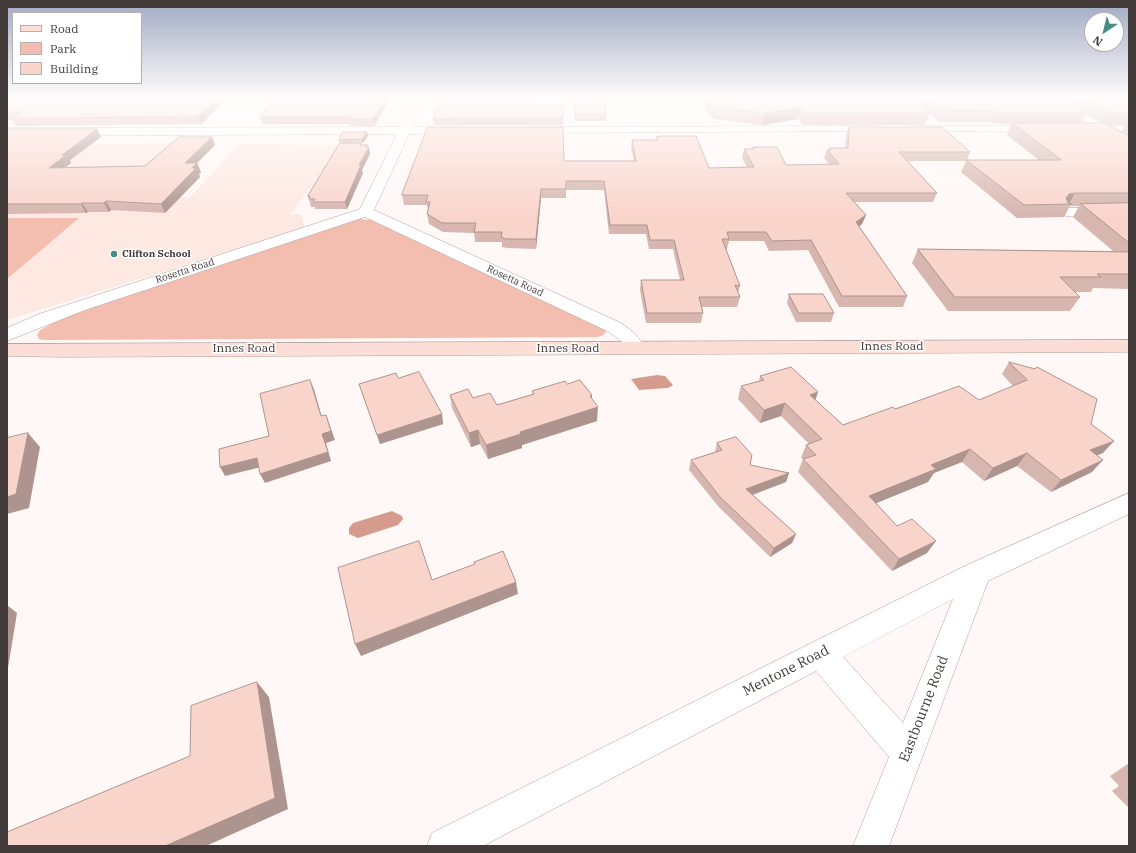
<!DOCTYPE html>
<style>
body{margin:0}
#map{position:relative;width:1136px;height:853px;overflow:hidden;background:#fff8f6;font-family:"IBM Plex Serif",serif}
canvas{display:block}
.frame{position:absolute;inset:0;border:8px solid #423b39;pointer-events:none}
.legend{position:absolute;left:12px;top:12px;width:130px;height:72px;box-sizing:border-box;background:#fff;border:1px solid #b3b1b0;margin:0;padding:5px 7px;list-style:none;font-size:12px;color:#423b39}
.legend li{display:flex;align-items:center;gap:8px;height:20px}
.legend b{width:20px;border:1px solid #b3b1b0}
.north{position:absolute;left:1084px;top:12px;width:40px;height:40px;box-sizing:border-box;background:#fff;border:1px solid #b3b1b0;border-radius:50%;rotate:215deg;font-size:11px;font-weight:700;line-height:16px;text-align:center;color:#423b39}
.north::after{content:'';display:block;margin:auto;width:14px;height:18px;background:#478d84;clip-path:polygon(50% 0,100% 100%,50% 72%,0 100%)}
</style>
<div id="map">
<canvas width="1136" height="853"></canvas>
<div class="frame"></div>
<ul class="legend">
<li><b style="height:5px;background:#fcded7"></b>Road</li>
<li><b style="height:11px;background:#f3bdaf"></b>Park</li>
<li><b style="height:11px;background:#f9d4cb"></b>Building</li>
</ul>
<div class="north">N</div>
</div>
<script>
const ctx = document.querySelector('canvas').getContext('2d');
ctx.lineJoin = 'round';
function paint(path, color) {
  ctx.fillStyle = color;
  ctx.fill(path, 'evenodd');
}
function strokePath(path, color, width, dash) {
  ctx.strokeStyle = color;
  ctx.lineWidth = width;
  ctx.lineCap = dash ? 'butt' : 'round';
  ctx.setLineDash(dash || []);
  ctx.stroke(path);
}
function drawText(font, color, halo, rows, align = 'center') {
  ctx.font = font + ' "IBM Plex Serif",serif';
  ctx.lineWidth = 3;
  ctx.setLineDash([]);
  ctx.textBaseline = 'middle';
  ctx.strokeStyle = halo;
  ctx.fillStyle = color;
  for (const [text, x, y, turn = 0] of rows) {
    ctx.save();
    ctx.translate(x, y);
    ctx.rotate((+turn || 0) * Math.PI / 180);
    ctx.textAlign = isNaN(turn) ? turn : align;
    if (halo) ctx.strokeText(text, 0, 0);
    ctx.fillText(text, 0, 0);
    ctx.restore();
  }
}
const built = new Path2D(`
 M182 143 128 196 190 197 239 144 342 145 290 215 301 214 305 228 7 320V144Z`);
const green = new Path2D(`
 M7 218H79L7 279Z
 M359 219 372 220 603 328 606 332 603 335 598 337 45 340 39 339 37 335 40 330 65 317Z`);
const water = new Path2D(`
 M657 375 665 376 673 385 668 388 639 390 631 379Z
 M392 511 402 516 403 519 398 525 358 538 349 534V528L353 523Z`);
const street = new Path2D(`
 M415 97H425L412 127H458L462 128 464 130 462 132 458 133 409 134 374 210 621 323C632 330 639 338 647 349L644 353C628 357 630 350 621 341 617 337 612 334 607 331L365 217 85 310 7 341V328L39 314 360 209 397 134 7 136V128L400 127Z
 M878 126 882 127 884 129 882 131 534 133 530 132 528 130 530 128 534 127Z
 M914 126H1040L1044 127 1046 129 1044 131 1040 132 910 131 908 129 910 127Z
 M1086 126H1129V132L1082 131 1080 129 1082 127Z
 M1129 207V215L1067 216 1062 215 1060 212 1062 209 1067 208Z
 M1129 493V514L988 581 889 846H853L889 757 816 671 483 846H427L432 833 967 565ZM953 599 903 723 843 657Z`);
const secondary = new Path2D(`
 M1129 340V352L63 357 7 356V344Z`);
const wall = new Path2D(`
 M7 97H229L201 124 16 126 12 120H7Z
 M248 97H391L374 126H350L349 124H262L260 117 278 98Z
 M533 97 532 105H563V125H434L433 119 447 99Z
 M574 97H610H604L606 114V121H575Z
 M703 97H1129V289L1093 288 1091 292H1075L1080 297 1070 311H948L912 263 918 249 1113 251 1073 217 1079 206H1070L1064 217 1017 218 961 172 966 161H907L937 193 933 202H854L866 215 862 224 859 227 907 296 903 307H839L808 250 769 251 764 241H729L727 249H726L740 286 738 293 740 297 737 307H702L703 313 701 323H646L640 290 641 280H680L673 249H649L646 234H609L604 190H566V198H541L536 249 507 248 502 247V242H475L474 233 443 232 429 224 427 214 428 210 427 205H404L402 195 564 161H634L631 148 632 140H656V137L709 168 747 167 742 158 744 149H752L753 147 786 165 829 164 824 158 827 150H829V148H845L846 135 849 127 970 152 967 160H1039L1007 135 1011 124H994L991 122H940L921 105 930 113 925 125H802L798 119 762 125 714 119 708 114ZM1086 115 1101 123H1082ZM1108 125H1126L1121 132Z
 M7 129H97L101 137 70 160 71 163 65 167 145 166 215 145 197 163 201 172 199 174 200 177 165 213 111 210 109 212H88L86 213 7 214Z
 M367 132 368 136 363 143H361V145H367L370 154 362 170 363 173 347 209H315V207H311L308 196 340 143 339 140Z
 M789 294 834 313 831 322H796L787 303Z
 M1009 362 1091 424 1103 453 1097 455 1092 472 1051 492 1017 466 984 481 962 462 934 473 928 482 876 503 897 526 927 553 892 571 798 472 803 459 801 458 806 445 809 444 781 416 760 423 738 399 741 386 759 381 760 376 818 392 815 400 843 425 895 409 979 400 1013 386 1002 374Z
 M398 378 442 414 443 424 380 444 359 384Z
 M567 384 592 399 597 421 522 445V448L488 459 480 444 471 447 452 408 450 395 473 398 497 405 533 394 532 391Z
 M717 443 750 465 789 473 786 482 753 495 796 534 792 543 770 557 718 506 689 470 691 460 715 452Z
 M1129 763V808L1112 791 1119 786 1110 776Z`);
const shadedWall = new Path2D(`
 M219 97H229L201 124 198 116Z
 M386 97H391L374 126 373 119Z
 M801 108 798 119 762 125 765 113Z
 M97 129 101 137 70 160 71 163 54 176 49 168 62 155Z
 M367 132 368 136 363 143 362 139Z
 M212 137 215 145 188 172 185 163Z
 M367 145 368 148 369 147 370 154 362 170 363 173 347 209 345 202Z
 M197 163 201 172 199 174 200 177 165 213 161 204Z
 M541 189V198L536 249V239Z
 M1075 193 1069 204 1066 198 1069 194Z
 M106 201 111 210 109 212 104 203Z
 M82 203 88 212 86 213 81 204Z
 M866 215 862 224 853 231 856 222Z
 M310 380 314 389 324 425 321 416Z
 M818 392 814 404 810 395Z
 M592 395V409L598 407 597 421 522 445V448L488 459 486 445 520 432Z
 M785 403 781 416 760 423 764 410Z
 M442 414 443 424 380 444 377 435Z
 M326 415 335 440 326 443 331 461 265 483 260 474 322 434Z
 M478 430 480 444 471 447 469 433Z
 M28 433 40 447 29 508 7 514V497Z
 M1114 441 1103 453 1079 463 1090 450Z
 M970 449 962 462 934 473 928 482 862 509 869 496 931 465Z
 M1027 453 1017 466 984 481 993 468Z
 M257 458 261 467 225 476 220 467Z
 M1103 460 1092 472 1051 492 1061 480Z
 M789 473 786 482 743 498 746 489Z
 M796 534 792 543 770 557 774 548Z
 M936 541 927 553 892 571 899 559Z
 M516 582 518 594 361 656 355 644Z
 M7 605 17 613 7 674Z
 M257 682 269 697 288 809 206 846H165Z`);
const building = new Path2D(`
 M7 97H219L198 116 11 119 22 112H7Z
 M278 97H386L373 119H348L349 117H260Z
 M448 97H532L531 105H563V118L433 119 440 102 442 99H447Z
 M574 97H604L606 114H575Z
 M708 97H913L930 113H805L801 108 765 113 715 108 709 103Z
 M929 97H1062L1087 113H999L996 111 945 110Z
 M1082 97H1129V113H1110Z
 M1012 123H1104L1129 136V193H1075L1069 194 1066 198 1068 203 1072 204 1024 205 966 160H1061Z
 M428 127H563L564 161H636L632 140H657L656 137 662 136H696L709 168 754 167 744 149H754L753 147H777L786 165 839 164 827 150H831L829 148H848L849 127H942L970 152H899L937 193H846L866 215 856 222 907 296H842L811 240 772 241 766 232H727L729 239H722L740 286 735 285 740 297H699L703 313H647L641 280H684L674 240H650L647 225H610L604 181H566V189H541L536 239H506L501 237 502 232H474L476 223H442L427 214 430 202H426L428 195H402Z
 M7 129H97L62 155H66L49 168 145 166 179 137H212L185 163H197L192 168H196L161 204 106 201 104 203H82L81 204H7Z
 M343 132H367L362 139 339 140Z
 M340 143H361L360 145H367L366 147H369L359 165H361L345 202H313L315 199H309L310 196H308Z
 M1129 203V243L1081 204Z
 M918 249 1129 252V274H1097L1101 277H1060L1080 297H955Z
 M789 294H823L834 313H799Z
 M1009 362 1035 369 1037 367 1097 399 1091 424 1114 441 1090 450 1103 460 1061 480 1027 453 993 468 970 449 931 465 936 469 869 496 897 526 912 519 936 541 899 559 803 459 816 455 806 445 822 439 785 403 764 410 741 386 764 380 760 376 791 367 818 392 810 395 843 425 893 407 895 409 915 402 959 386 979 400 1027 380Z
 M419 372 442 414 377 435 359 384 396 373 398 378Z
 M310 380 321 416 326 415 331 431 322 434 328 452 260 474 257 458 220 467 219 449 269 436 260 394Z
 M580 380 592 395 590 396 598 407 520 432 521 434 486 445 478 430 469 433 450 395 468 389 473 398 490 393 497 405 534 394 532 391 565 381 567 384Z
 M28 433 16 494 7 497V438Z
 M736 437 752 455 750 465 789 473 746 489 796 534 774 548 720 497 691 460 722 450 717 443Z
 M419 541 432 580 475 564 474 562 503 551 516 582 355 644 338 568Z
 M257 682 275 798 165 846H7V832L190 756 191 706Z`);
const markers = [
 [114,254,4,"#478d84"]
];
const farPoinames = [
 ["Clifton School",122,254]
];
const farStreetnames = [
 ["Rosetta Road",185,271,-18],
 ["Rosetta Road",515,281,25]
];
const streetNames = [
 ["Innes Road",892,347],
 ["Innes Road",244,349],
 ["Innes Road",568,349]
];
const nearStreetnames = [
 ["Mentone Road",786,671,-27],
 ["Eastbourne Road",924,709,-69]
];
paint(built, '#fee8e2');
paint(green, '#f3bdaf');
paint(water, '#d59c8d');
strokePath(street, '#b09f9b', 1);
strokePath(secondary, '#b09f9b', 1);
paint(street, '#fff');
paint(secondary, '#fcded7');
paint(wall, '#d6b6af');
paint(shadedWall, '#ae948e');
paint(building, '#f9d4cb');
strokePath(building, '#ae948e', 1);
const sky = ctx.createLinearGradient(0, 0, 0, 217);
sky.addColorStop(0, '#a0aac4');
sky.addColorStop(0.45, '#fffcfb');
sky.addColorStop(1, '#fffcfb00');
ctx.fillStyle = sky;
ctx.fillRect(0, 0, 1136, 217);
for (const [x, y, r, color] of markers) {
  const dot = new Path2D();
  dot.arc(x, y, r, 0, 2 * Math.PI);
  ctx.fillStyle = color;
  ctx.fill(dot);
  strokePath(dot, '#fff', 1.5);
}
drawText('bold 10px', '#423b39', '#fff', farPoinames, 'left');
drawText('10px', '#423b39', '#fff', farStreetnames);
drawText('12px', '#423b39', '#fff', streetNames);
drawText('14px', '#423b39', '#fff', nearStreetnames);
</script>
